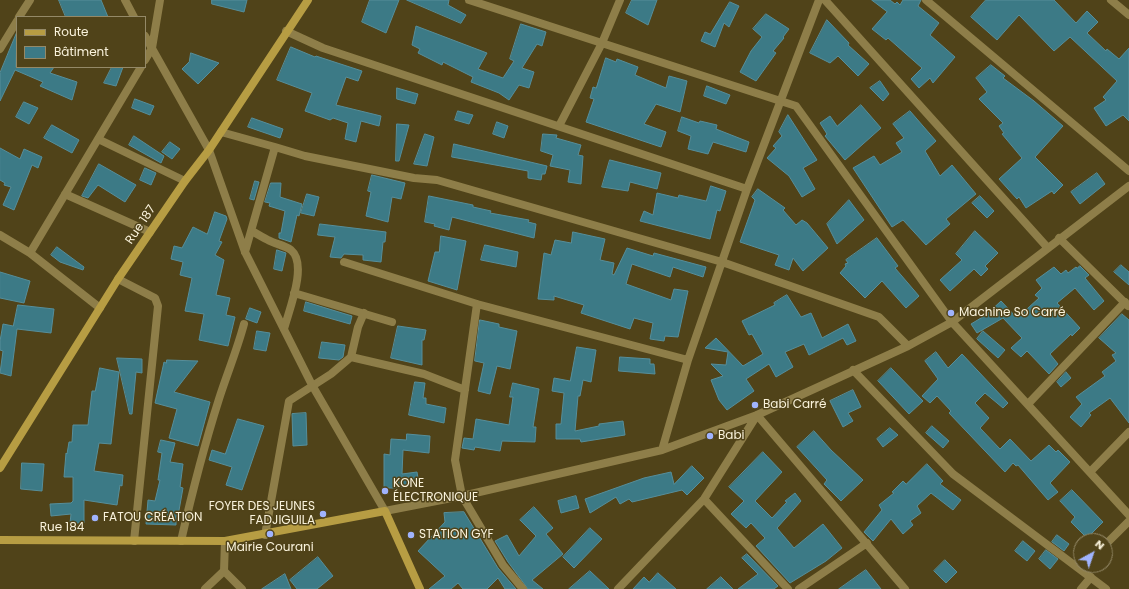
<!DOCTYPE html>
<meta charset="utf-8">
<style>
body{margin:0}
#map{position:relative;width:1129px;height:589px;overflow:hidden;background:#504319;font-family:Poppins,sans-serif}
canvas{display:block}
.legend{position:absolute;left:16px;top:16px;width:130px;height:52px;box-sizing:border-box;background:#504319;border:1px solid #948967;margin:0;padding:5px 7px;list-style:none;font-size:12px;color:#faf3dc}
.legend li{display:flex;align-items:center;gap:8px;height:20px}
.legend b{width:20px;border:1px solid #948967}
.north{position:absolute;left:1073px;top:533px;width:40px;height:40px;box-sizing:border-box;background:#504319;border:1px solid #948967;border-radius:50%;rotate:40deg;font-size:11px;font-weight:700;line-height:16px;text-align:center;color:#faf3dc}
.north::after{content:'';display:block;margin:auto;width:14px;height:18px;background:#a0b3fd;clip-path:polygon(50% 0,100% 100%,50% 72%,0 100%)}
</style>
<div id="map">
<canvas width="1129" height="589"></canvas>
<ul class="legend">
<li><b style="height:5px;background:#b79d43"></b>Route</li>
<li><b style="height:11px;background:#3c7a86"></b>Bâtiment</li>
</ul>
<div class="north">N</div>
</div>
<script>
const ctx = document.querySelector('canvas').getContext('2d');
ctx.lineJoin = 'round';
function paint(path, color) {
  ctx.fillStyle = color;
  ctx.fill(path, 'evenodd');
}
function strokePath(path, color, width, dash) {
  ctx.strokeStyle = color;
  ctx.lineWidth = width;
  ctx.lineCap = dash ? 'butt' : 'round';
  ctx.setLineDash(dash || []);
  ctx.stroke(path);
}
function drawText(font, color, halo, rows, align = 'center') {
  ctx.font = font + ' Poppins,sans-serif';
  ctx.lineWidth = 3;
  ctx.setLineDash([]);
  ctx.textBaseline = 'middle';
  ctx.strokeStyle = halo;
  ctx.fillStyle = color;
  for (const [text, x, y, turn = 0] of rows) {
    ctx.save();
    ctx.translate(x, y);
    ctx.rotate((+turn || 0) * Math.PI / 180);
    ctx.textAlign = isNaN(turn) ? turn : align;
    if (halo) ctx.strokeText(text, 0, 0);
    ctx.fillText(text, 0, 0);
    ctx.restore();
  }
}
const building = new Path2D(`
 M59 0H101L108 17H66Z
 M212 0H247L244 12 212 4Z
 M370 0H399L386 33 362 22Z
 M407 0H449L448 5 466 15 461 23Z
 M632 0H657L648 25 626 13Z
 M872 0H890L895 4 897 2 900 5 903 0H921L918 6 939 23 930 35 955 57 933 83 930 78 919 88 911 79 922 68 888 38 886 40 872 29 887 12Z
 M986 0H1054L1076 23 1087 11 1098 22 1087 33 1106 51 1107 49 1119 59 1129 48V121L1123 115 1106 126 1094 108 1106 100 1103 97 1117 81 1070 37 1054 51 1019 15 997 40 971 17Z
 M730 2 739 6 729 27 724 23 715 47 701 41 705 32 710 34Z
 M766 14 789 29 783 37 784 38 773 51 776 53 756 81 740 72 751 51 762 37 753 29Z
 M827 20 849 43 848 45 869 64 858 76 838 56 830 63 810 53Z
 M521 24 546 32 542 46 537 44 522 68 534 72 529 88 519 85 509 100 499 93 471 82 473 77 443 62 442 65 418 53 420 49 412 45 416 26 487 53 478 69 503 78 514 61 510 59Z
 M17 32 16 67H54L50 73 77 82 72 100 40 86 43 82 15 70 0 101V73Z
 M291 47 315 57 316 56 362 71 358 81 346 77 336 105 381 116 379 126 361 121 356 142 345 139 348 123 333 118 330 120 305 111 312 93 277 80Z
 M191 53 219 63 198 84 182 69 189 62Z
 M606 58 616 62 617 59 638 67 635 75 666 88 669 76 687 81 680 112 656 104 644 124 666 132 661 147 586 122 594 99 590 98 593 87 596 88Z
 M991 65 1005 76 1003 78 1034 101 1063 126 1035 157 1063 185 1054 194 1052 191 1026 208 1019 197 1017 199 999 179 1022 158 1002 134 1004 133 999 126 1003 123 979 99 987 92 976 78Z
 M112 67H123L116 86 104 83Z
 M880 81 889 94 883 101 870 88Z
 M707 86 730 95 726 104 704 96Z
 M397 88 418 94 415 104 397 99Z
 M135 99 154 106 150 115 132 108Z
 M24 102 38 108 29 124 16 117Z
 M861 105 881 128 845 160 825 136 827 134 820 123 830 116 837 126Z
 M458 111 473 115 469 124 455 120Z
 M910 111 936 141 925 151 940 176 952 165 976 194 946 219 950 224 926 245 903 220 892 227 853 168 874 156 880 165 902 152 896 143 904 138 893 124Z
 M788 115 817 160 803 168 815 189 802 197 789 176 767 158 776 148 773 146 782 136 779 132Z
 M682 117 699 123 700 121 717 125 716 129 749 142 746 152 713 142 708 154 688 149 691 136 678 131Z
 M252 118 283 129 280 138 248 127Z
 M497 122 508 126 504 138 493 134Z
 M397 124 409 125 399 161H396Z
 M52 125 79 140 72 153 44 138Z
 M425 134 434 137 427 166 414 164Z
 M543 134 557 135 556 138 581 145 578 155 583 156 581 184 568 182 570 170 550 166 553 155 541 151Z
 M134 136 164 156 161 163 129 145Z
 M170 142 180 149 172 159 162 152Z
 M454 144 547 166 545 174H542L541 180 528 178V171L452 157Z
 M0 148 20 159 24 149 42 157 38 168 32 165 14 210 3 205 11 187 4 185 5 183 0 180Z
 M610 160 661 173 657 189 630 182 628 191 602 187Z
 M99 164 136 185 125 202 98 185 88 198 82 196Z
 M145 168 156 173 151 185 140 180Z
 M1097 173 1105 184 1080 204 1071 192Z
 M372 175 405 183 401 199 392 197 388 222 366 216 371 192 368 191Z
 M255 181 259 182 254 200 250 199Z
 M271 183H281L280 197 302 204 299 216 297 215 291 242 279 238V233H281L285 211 269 206 270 203 265 202Z
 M711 186 726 191 720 211 717 210 710 239 640 221 644 211 653 215 657 193 678 198 679 195 706 201Z
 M758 189 785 208 783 210 796 225 802 220 807 223 828 248 803 271 793 258 789 270 775 265 779 255 740 242 755 200 752 197Z
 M307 194 319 197 314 216 301 213Z
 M429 196 473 205V207L491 211 490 213 529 220 528 222 536 224 534 238 452 217 449 230 434 226 435 224 425 222Z
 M980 196 994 211 987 218 972 203Z
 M849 200 864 220 837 244 827 224Z
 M215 212 226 216 227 219 219 241 222 242 215 255 224 260 216 295 230 298 226 315 235 317 228 346 199 340 204 314 185 311 192 278 180 275 183 262 171 259 174 246 182 248 193 227 207 234Z
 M320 224 386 232 385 242H383L381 262 363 260V255L344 254 341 258 330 257 335 237 318 235Z
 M975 231 998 253 985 266 988 269 981 276 974 269 950 291 940 280 962 260 956 254Z
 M573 232 605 239 600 260 614 263 612 274 614 275 627 248 653 256 654 253 706 267 703 277 673 267 670 277 632 264 626 284 671 300 674 289 688 291 678 337 665 336 664 341 650 339 653 323 634 318 630 329 581 313 584 305 554 296V300L538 299 544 253 551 255 555 240 571 243Z
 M441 236 466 241 457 290 428 281 435 252H439Z
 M877 238 898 266 895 268 919 296 906 308 882 281 865 298 840 273 846 266 845 264 848 263 846 260Z
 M485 245 518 252 516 267 481 260Z
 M57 247 84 267 83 270 60 262 51 255Z
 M277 250 286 253 282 271 274 269Z
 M1121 265 1129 272V285L1114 272Z
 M1080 266 1089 275 1085 278 1104 301 1094 310 1075 288 1057 303 1080 328 1072 336 1071 334 1050 354 1058 364 1049 374 1027 351 1021 357 1011 348 1022 338 1003 318 977 333 971 324 986 315 1001 301 1017 318 1039 298 1035 295 1042 288 1036 280 1054 267 1061 274 1066 270 1068 273 1076 267 1077 268Z
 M0 272 30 281 24 303 0 298Z
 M787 295 801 317 811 313 822 338 848 324 856 341 847 345 843 338 809 355 804 344 785 352 793 367 776 377 769 364 746 379 754 391 727 410 719 400 711 380 723 376 711 364 726 365 728 352 705 348 716 338 743 366 763 354 752 334 749 335 742 321 775 305 774 303Z
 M306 302 352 316 350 324 304 311Z
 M18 305 54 309 51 333 17 329 11 376 0 373 3 351 0 350V341L3 324 13 326Z
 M250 308 261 312 257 323 246 319Z
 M1122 314 1129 320V423L1110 398 1089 413 1091 415 1081 427 1070 417 1082 404 1076 397 1105 376 1102 372 1116 361 1112 355 1116 353 1099 338Z
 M480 320 499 324V327L517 331 510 369 497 366 490 394 478 391 484 363 475 361Z
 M398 326 426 330 424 340H422V365L391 358Z
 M257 331 270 333 266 351 254 349Z
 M983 331 1005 350 998 358 977 339Z
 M322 342 345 345 343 357 339 360 319 358Z
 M577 347 596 350 591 382 583 380 580 396H578L575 431 599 426V424L623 421 625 435 581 442 580 439H556V424H561L564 393 552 391 554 378 570 381Z
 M936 352 948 368 962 354 1008 403 1003 408 985 393 975 403 989 418 980 428 1000 449 1010 439 1031 461 1049 445 1056 452 1058 450 1070 462 1050 483 1058 492 1048 500 1018 465 1016 466 1013 463 1005 472 949 413 951 411 937 396 930 403 922 396 938 379 925 361Z
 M620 357 650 359V364H654L655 374 619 371Z
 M117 358 142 359V373L136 372 132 414H130Z
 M167 360 198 361 174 392 210 402 198 446 169 438 177 409 155 403 164 362 166 363Z
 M100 368 119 372 111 444 99 443 94 471 123 475 122 486 120 485 117 505 84 500V523H70L71 514 51 516 50 504 71 503 73 501V477H64L66 453 67 454 69 442H72L73 425H88L92 391H95Z
 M891 368 923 401 909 414 878 381Z
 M1066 372 1071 378 1061 387 1057 382Z
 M415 382 425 383 423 398H426V404L446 408 444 423 409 415Z
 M513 383 539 389 533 427H536L535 442 502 441 500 451 475 447 474 450 462 448 464 438 473 439 476 419 509 425 513 397H510Z
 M853 390 861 407 848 413 853 421 843 427 830 401Z
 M306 413 307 445 293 446 292 414Z
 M238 419 264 426 242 490 226 485 232 467 209 460 212 450 225 454Z
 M932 426 949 441 943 448 926 433Z
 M890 428 898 435 883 447 877 439Z
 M814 431 831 450 863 480 841 501 824 484 827 480 797 447Z
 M407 434 430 436 429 453 403 450 402 474 417 472 419 484 397 488H384V454L390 455 391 439 406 440Z
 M161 440 175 443 170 462 183 464 180 487 183 488 178 516H176V525L146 524 148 500 155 501 160 480H158L162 453 158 452Z
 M763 452 782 472 755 501 772 518 787 502 785 501 795 493 801 501 777 528 794 548 823 524 842 548 826 561 790 583 756 546 765 538 751 523 746 528 731 514 744 501 729 487Z
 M22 463 44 464 42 491 21 489Z
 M927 464 943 481 940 484 961 500 953 510 931 493 917 506 921 513 910 521 913 525 903 534 891 519 873 541 864 532 882 510 879 505 894 493 892 492 903 481 906 484Z
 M692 466 704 478 687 495 682 490 632 502 629 499 620 504 616 497 590 513 585 499 644 478 671 472 674 484Z
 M1072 490 1103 522 1087 538 1071 522 1075 517 1060 501Z
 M576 496 579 508 561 513 558 501Z
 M534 507 553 528 546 534 563 554 532 580 543 589H528L508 562 495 541 507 535 519 556 536 536 520 520Z
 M464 512 498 568 516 589H505L498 578 487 589H463L458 583 451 589H429L445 576 418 551 445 522 444 513Z
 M590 528 602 539 574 568 563 557Z
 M1057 535 1069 544 1064 551 1052 542Z
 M1023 541 1035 551 1027 561 1015 551Z
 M1046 550 1058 559 1050 569 1039 559Z
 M747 554 778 586 774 589H738L758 574 742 558Z
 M318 557 333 576 317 589H297L290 580Z
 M945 560 957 572 946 583 934 571Z
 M866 570 881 589H839Z
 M590 571 609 589H569Z
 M658 573 676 589H633L644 577 649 582Z
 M285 574 291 589H262Z
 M721 577 733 589H707Z`);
const street = new Path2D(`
 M125 0 134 17
 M469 0 796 106 952 322 1129 515
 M825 0 1047 247
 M926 0 1129 171
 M1111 0 1129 15
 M19 17 30 0
 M286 31 323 48 747 189
 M145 36 209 150 245 252 312 385 385 511 462 496 662 450 757 415 908 346 952 322 1129 186
 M0 49 17 21
 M145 60 152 48 160 0
 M559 126 602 43 620 0
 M221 132 275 147
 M98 139 185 181
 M65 194 150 232
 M252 231C257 234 262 237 268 240 275 244 284 245 291 250 308 264 289 310 284 329
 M0 235 30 253 100 308
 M1059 238 1128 306
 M245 252 275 147 305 156 414 178 437 180 722 262 879 317 908 346
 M30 253 141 67
 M344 262 477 304 688 360
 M118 279 155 298 158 306 134 541
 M294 293 392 322
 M477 304 455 460 462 496 503 565 523 589
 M351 357 424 374 465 390
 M853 370 953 474 1106 589
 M1028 404 1125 302
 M662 450 688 360 747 189 819 0
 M1091 471 1129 432
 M704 499 788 589
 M265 535 289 401 331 374 351 357 358 327 364 313
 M181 541C192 493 204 446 219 399 227 374 237 350 244 324
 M225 541 224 571 242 589
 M1105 545 1129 521
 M205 589 224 571
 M618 589 704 499 757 415 905 589
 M799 589 867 543
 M1081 589 1091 577`);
const secondary = new Path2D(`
 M0 468 118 279 185 181 209 150 308 0
 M0 540 225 541 385 511 420 589`);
const markers = [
 [951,313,4,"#a0b3fd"],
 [755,405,4,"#a0b3fd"],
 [710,436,4,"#a0b3fd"],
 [385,491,4,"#a0b3fd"],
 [323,514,4,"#a0b3fd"],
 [95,518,4,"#a0b3fd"],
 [270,534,4,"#a0b3fd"],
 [411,535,4,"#a0b3fd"]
];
const streetNames = [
 ["Rue 187",141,225,-56],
 ["Rue 184",62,528]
];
const poiNames = [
 ["Machine So Carré",959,313],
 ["Babi Carré",763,405],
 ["Babi",718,436],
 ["KONE",393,484],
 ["ÉLECTRONIQUE",393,498],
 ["FOYER DES JEUNES",315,507,"right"],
 ["FADJIGUILA",315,521,"right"],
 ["FATOU CRÉATION",103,518],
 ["STATION GYF",419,535],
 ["Mairie Courani",270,548,"center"]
];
paint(building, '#3c7a86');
strokePath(building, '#568e9a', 1);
strokePath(street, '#8e7e49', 8);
strokePath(secondary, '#b79d43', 8);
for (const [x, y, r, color] of markers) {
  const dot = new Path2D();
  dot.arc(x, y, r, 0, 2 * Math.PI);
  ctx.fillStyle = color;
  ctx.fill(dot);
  strokePath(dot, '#504319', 1.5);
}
drawText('12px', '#faf3dc', '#504319', streetNames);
drawText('12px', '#faf3dc', '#504319', poiNames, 'left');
</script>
